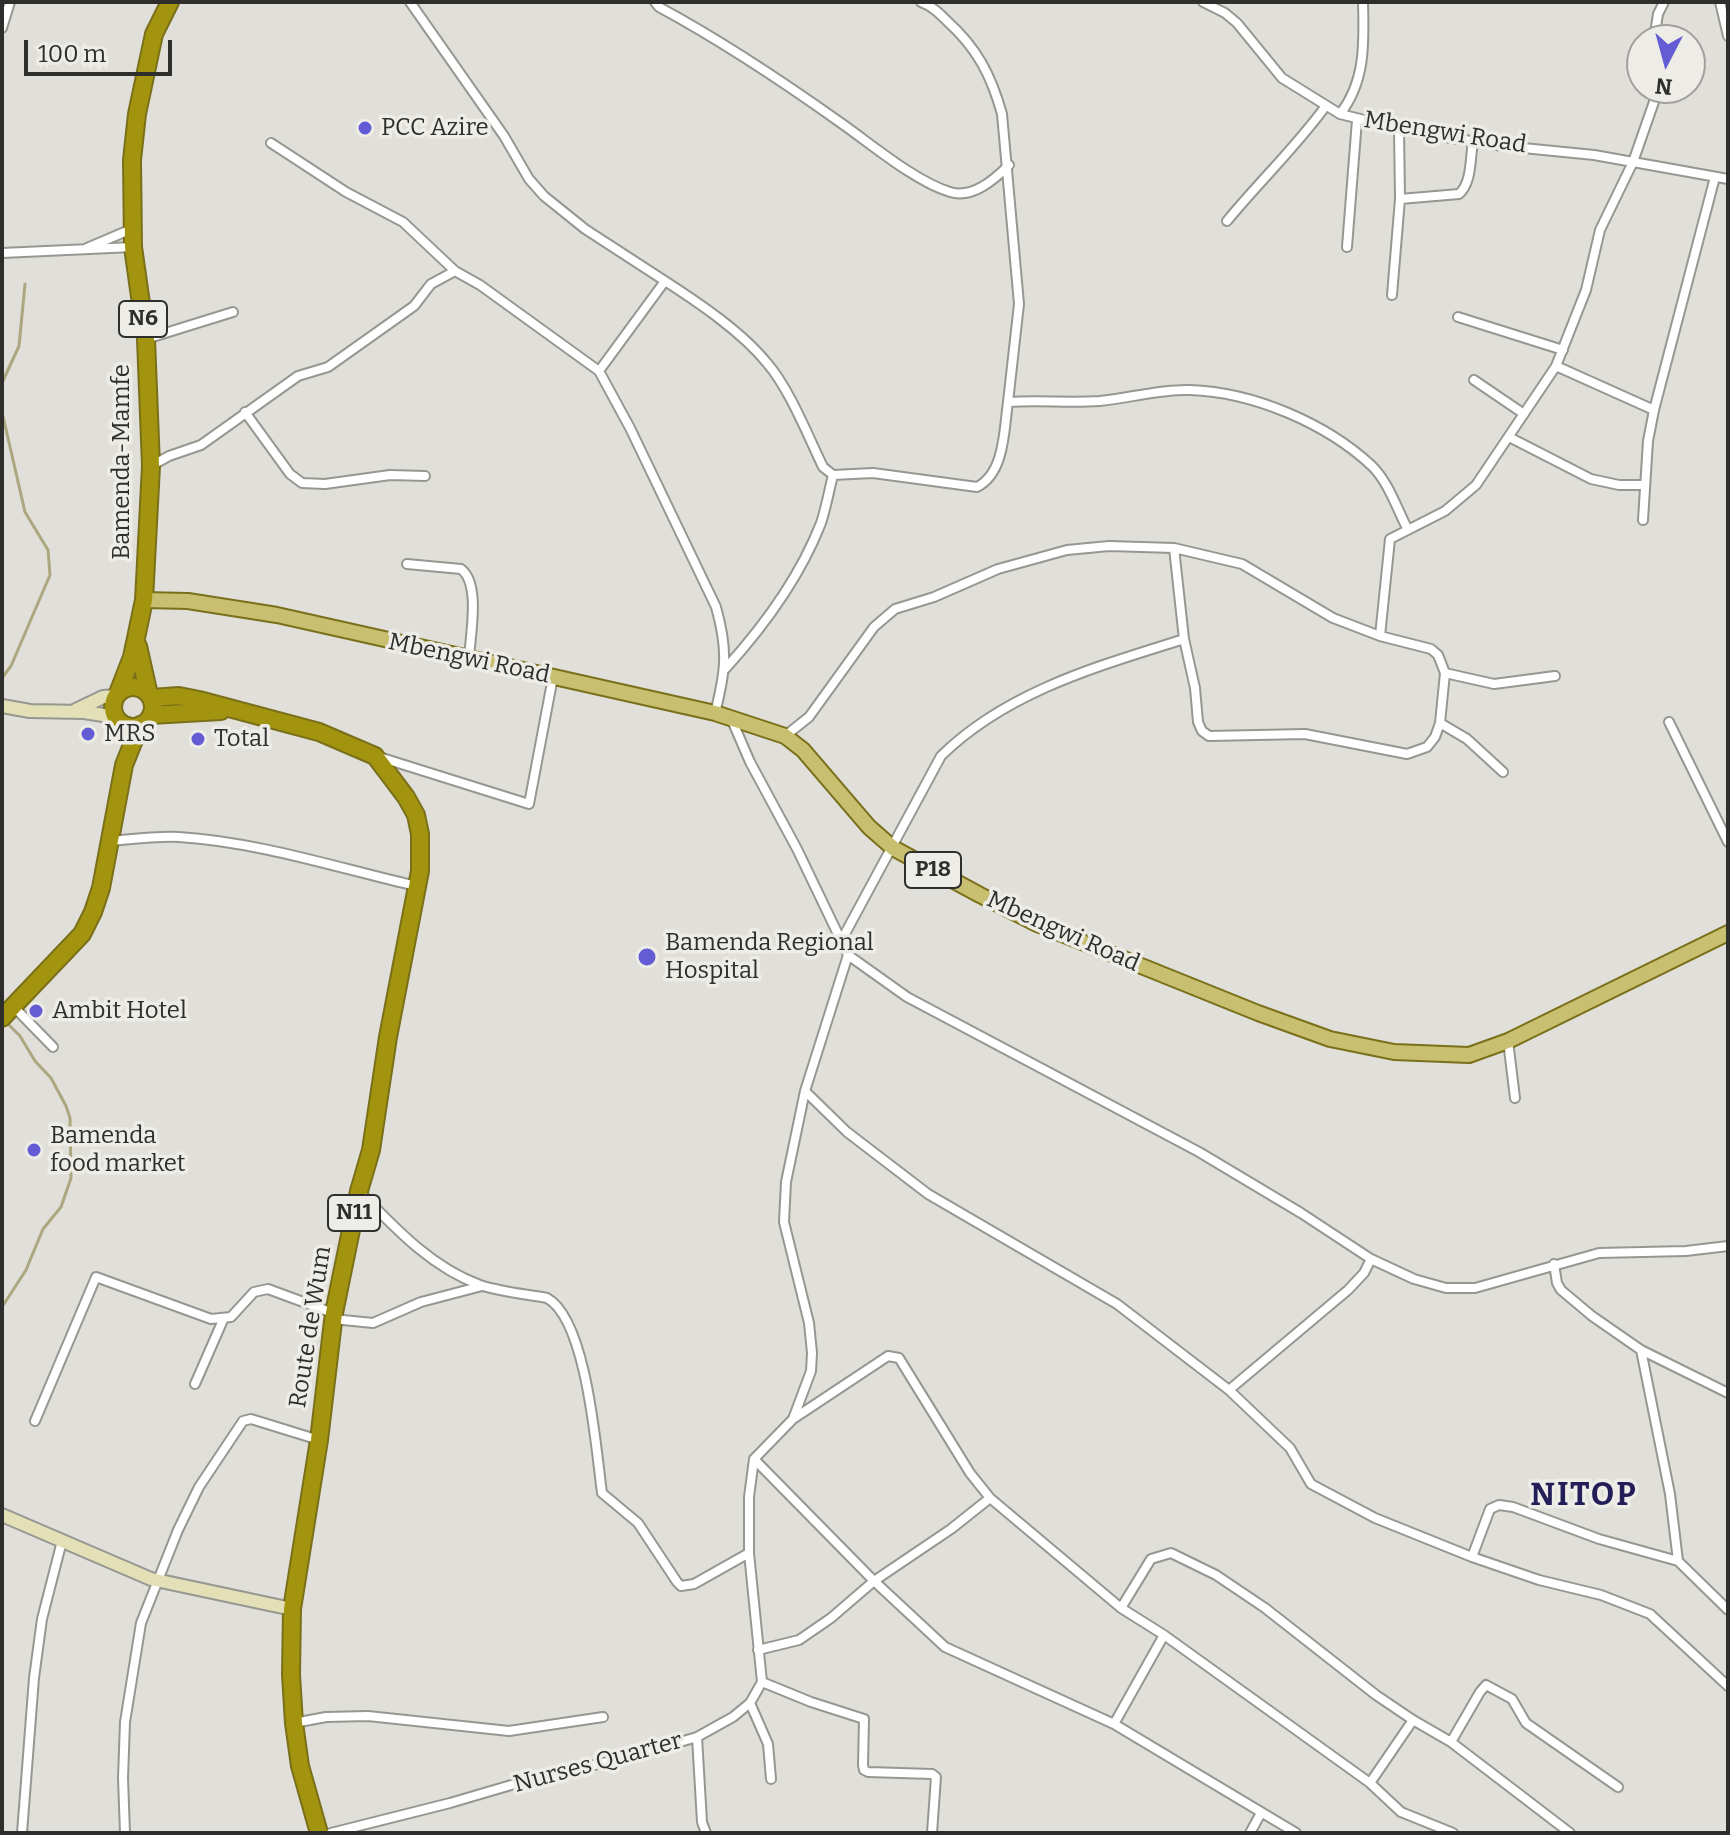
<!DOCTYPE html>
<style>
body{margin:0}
#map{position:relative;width:1730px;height:1835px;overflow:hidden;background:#e0dfda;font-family:Bitter,serif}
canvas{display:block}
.frame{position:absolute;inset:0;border:4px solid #2e2e2c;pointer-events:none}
.north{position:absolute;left:1626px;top:24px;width:80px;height:80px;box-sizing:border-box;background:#edece7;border:2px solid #a1a09c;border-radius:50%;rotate:186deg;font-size:22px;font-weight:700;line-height:32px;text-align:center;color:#2e2e2c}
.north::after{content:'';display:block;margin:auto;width:28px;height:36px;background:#635cd5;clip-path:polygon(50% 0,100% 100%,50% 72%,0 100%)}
.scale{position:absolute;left:24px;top:40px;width:148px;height:36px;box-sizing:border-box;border:4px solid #2e2e2c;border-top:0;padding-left:10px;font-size:24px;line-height:28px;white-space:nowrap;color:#2e2e2c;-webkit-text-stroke:6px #edece7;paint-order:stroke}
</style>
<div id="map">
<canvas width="1730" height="1835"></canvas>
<div class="frame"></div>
<div class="north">N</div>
<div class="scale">100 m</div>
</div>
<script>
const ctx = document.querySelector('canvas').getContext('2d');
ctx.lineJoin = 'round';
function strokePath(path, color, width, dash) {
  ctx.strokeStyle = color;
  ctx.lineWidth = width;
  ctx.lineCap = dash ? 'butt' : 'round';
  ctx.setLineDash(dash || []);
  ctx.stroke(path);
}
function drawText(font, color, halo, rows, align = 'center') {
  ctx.font = font + ' Bitter,serif';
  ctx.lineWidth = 7;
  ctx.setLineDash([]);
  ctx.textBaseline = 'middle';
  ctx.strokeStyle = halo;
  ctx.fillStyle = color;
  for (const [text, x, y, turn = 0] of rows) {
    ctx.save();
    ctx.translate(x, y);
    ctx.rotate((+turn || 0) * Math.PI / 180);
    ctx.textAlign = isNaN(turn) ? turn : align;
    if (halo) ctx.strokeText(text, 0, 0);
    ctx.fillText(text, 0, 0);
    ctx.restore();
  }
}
const stream = new Path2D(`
 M2 383 19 346 25 284
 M2 412 25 512 48 550 50 575 11 666 2 678
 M2 955V964
 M2 1307 26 1270 43 1229 61 1207 71 1178 70 1118 66 1106 51 1078 35 1061 20 1036 5 1021`);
const street = new Path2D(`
 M410 2 504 136 529 179 544 196 585 229 665 281 599 371
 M655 2 659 7C722 41 782 81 841 123 871 144 916 182 950 192 972 199 994 180 1009 165
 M921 2C932 6 939 13 947 21 977 48 991 75 1002 114L1019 304 1008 402
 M1203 2 1225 13 1237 23 1282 78 1340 114 1413 132 1503 146 1594 155 1728 179
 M1720 2 1728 36
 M2 28 10 2
 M1654 40 1658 14 1664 2
 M1340 114C1366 81 1364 42 1363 2
 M271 143 346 192 403 222 455 271 480 285 599 371 630 428 716 607C728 650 726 670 715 713
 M1400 199 1459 194C1472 183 1470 158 1473 142
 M1227 221C1259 182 1295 148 1325 107
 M1347 247 1357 120
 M87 248 134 228
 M2 253 133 247
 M665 281C699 303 742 332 767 363 789 388 808 436 823 467L833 475C829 491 826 508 821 523 800 577 764 626 726 668
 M1392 295 1400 199 1399 130
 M1458 317 1563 350
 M146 339 233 312
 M1556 366 1654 410
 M1474 380 1524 414
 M245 412 290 474 302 483 325 484 390 475 425 476
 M1509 437 1591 479 1619 485H1644
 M151 466 169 456 201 445 298 376 328 367 414 306 431 284 455 271
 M833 475 873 473 977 487C1005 473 1004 429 1008 402 1039 400 1069 403 1100 401 1130 398 1160 389 1190 390 1253 392 1326 423 1372 466 1389 483 1397 509 1408 530
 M1643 520 1648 441 1654 410 1715 177
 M1174 548 1242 564 1333 618 1380 636 1431 649 1438 655 1445 673 1440 723 1435 737 1427 747 1407 754 1305 734 1209 736 1202 731 1198 722 1195 688 1184 639Z
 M407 564 461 569C481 584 470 636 469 659
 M1380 636 1390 539 1445 511 1476 485 1556 366 1586 290 1600 230 1633 162 1655 99 1656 88
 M1445 673 1494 684 1555 676
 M731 718 750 762 797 849 848 955 907 997 1199 1152 1301 1213 1371 1259 1414 1279 1446 1288H1475L1599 1253 1686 1251 1728 1246
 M1669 722 1728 842
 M1440 723 1467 739 1503 772
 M785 736 809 717 874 627 895 609 934 597 998 569 1067 550 1109 546 1174 548
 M379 757 529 804 553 677
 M111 841C133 839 156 836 179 837 259 842 338 868 416 886
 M840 943 941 756C1007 691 1099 666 1184 639
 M14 1007 53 1047
 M1508 1041 1515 1098
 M805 1091 847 1132 928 1194 1117 1304 1229 1390 1290 1448 1311 1484 1375 1518 1472 1557 1539 1580 1601 1595 1650 1614 1728 1686
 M359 1191C395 1228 431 1267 480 1285 501 1292 525 1294 547 1298 587 1320 596 1450 602 1493L638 1523 677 1582 681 1586 694 1584 749 1553
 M1554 1264 1557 1283 1561 1290 1592 1316 1641 1350 1728 1393
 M333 1319 373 1323 421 1302 482 1286
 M1641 1350 1670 1494 1678 1561
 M195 1384 223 1320
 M1229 1390 1348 1290 1364 1273 1371 1259
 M793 1419 888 1356 899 1358 970 1473 990 1498 1121 1608 1164 1635 1370 1783 1401 1812 1453 1833
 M35 1421 96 1277 211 1319 231 1317 254 1292 268 1289 333 1313
 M754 1459 874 1581 945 1647 1114 1724 1296 1833
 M1472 1557 1490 1509 1499 1505 1513 1507 1599 1539 1678 1561 1728 1610
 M1121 1608 1151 1559 1171 1553 1216 1575 1265 1608 1376 1695 1413 1720 1451 1742 1570 1833
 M758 1650 799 1640 831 1618 874 1581 951 1529 990 1498
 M762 1682 811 1702 864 1719 863 1765 864 1770 868 1772 932 1774 936 1777 932 1833
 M750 1703 768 1744 771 1779
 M294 1723 326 1717 368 1716 509 1731 603 1717
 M1114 1724 1164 1635
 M697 1737 702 1822 706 1833
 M1451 1742 1480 1692 1486 1685 1512 1699 1526 1723 1618 1787
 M1370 1783 1413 1720
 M22 1833 34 1678 42 1619 62 1541
 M125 1833 123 1778 125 1722 141 1623 178 1530 199 1487 243 1421 251 1419 319 1440
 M331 1833 450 1803 535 1778 626 1758 697 1737 733 1717 750 1703 762 1682 749 1553V1497L754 1459 793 1419 811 1371 812 1353 809 1323 784 1222 786 1182 805 1091 848 955
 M1250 1833 1261 1813`);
const secondary = new Path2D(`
 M2 706 30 711 84 712 116 717
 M76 710 103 697 116 696
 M2 1515 151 1579 292 1609`);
const primary = new Path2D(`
 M144 600 188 601 277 615 715 713 785 736 803 750 869 827 893 848 980 895 1037 924 1258 1013 1330 1039 1394 1052 1469 1055 1508 1041 1728 933`);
const highway = new Path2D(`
 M138 646 149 695
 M113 707a20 20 0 1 1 40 0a20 20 0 1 1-40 0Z
 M118 693 132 657 144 600 151 466 146 339 133 247 132 160 137 114 154 34 170 2
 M151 698 179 696 199 700 319 732 375 756 406 797 416 815 420 834V871L388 1037 371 1150 359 1191 334 1313 319 1440 292 1609 291 1675 294 1723 300 1766 319 1833
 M151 715 221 711
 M2 1018 82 934 93 912 101 888 124 765 140 725`);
const markers = [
 [365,128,8,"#635cd5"],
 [88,734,8,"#635cd5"],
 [198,739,8,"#635cd5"],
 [647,957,10,"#635cd5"],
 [36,1011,8,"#635cd5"],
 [34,1150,8,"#635cd5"]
];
const shields = [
 [143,319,48],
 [933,870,56],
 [354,1213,52]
];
const shieldNames = [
 ["N6",143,319],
 ["P18",933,870],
 ["N11",354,1213]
];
const poiNames = [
 ["PCC Azire",381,128],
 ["MRS",104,734],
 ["Total",214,739],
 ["Bamenda Regional",665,943],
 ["Hospital",665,971],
 ["Ambit Hotel",52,1011],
 ["Bamenda",50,1136],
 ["food market",50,1164]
];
const streetNames = [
 ["Mbengwi Road",1445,133,9],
 ["Bamenda-Mamfe",122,462,-90],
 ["Mbengwi Road",469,659,12],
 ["Mbengwi Road",1063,932,24],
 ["Route de Wum",311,1327,-81],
 ["Nurses Quarter",598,1763,-15]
];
const districtNames = [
 ["NITOP",1584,1496]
];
strokePath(stream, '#aca77e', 3);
strokePath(street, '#979792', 12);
strokePath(secondary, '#979792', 16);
strokePath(primary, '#7a701a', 18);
strokePath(highway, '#7a701a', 20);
strokePath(street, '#fff', 8);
strokePath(secondary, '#e3dfb7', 12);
strokePath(primary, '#c8bf70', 14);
strokePath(highway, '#a39410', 16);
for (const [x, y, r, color] of markers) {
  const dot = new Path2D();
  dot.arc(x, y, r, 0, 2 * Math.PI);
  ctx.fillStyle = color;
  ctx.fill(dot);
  strokePath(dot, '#edece7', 3);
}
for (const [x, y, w] of shields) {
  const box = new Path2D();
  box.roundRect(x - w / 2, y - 18, w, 36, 6);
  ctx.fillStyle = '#edece7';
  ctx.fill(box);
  strokePath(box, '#2e2e2c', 2);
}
drawText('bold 22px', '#2e2e2c', null, shieldNames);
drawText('24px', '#2e2e2c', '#edece7', poiNames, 'left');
drawText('24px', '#2e2e2c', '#edece7', streetNames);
ctx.letterSpacing = '2px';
drawText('bold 32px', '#231e58', '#edece7', districtNames);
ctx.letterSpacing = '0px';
</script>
